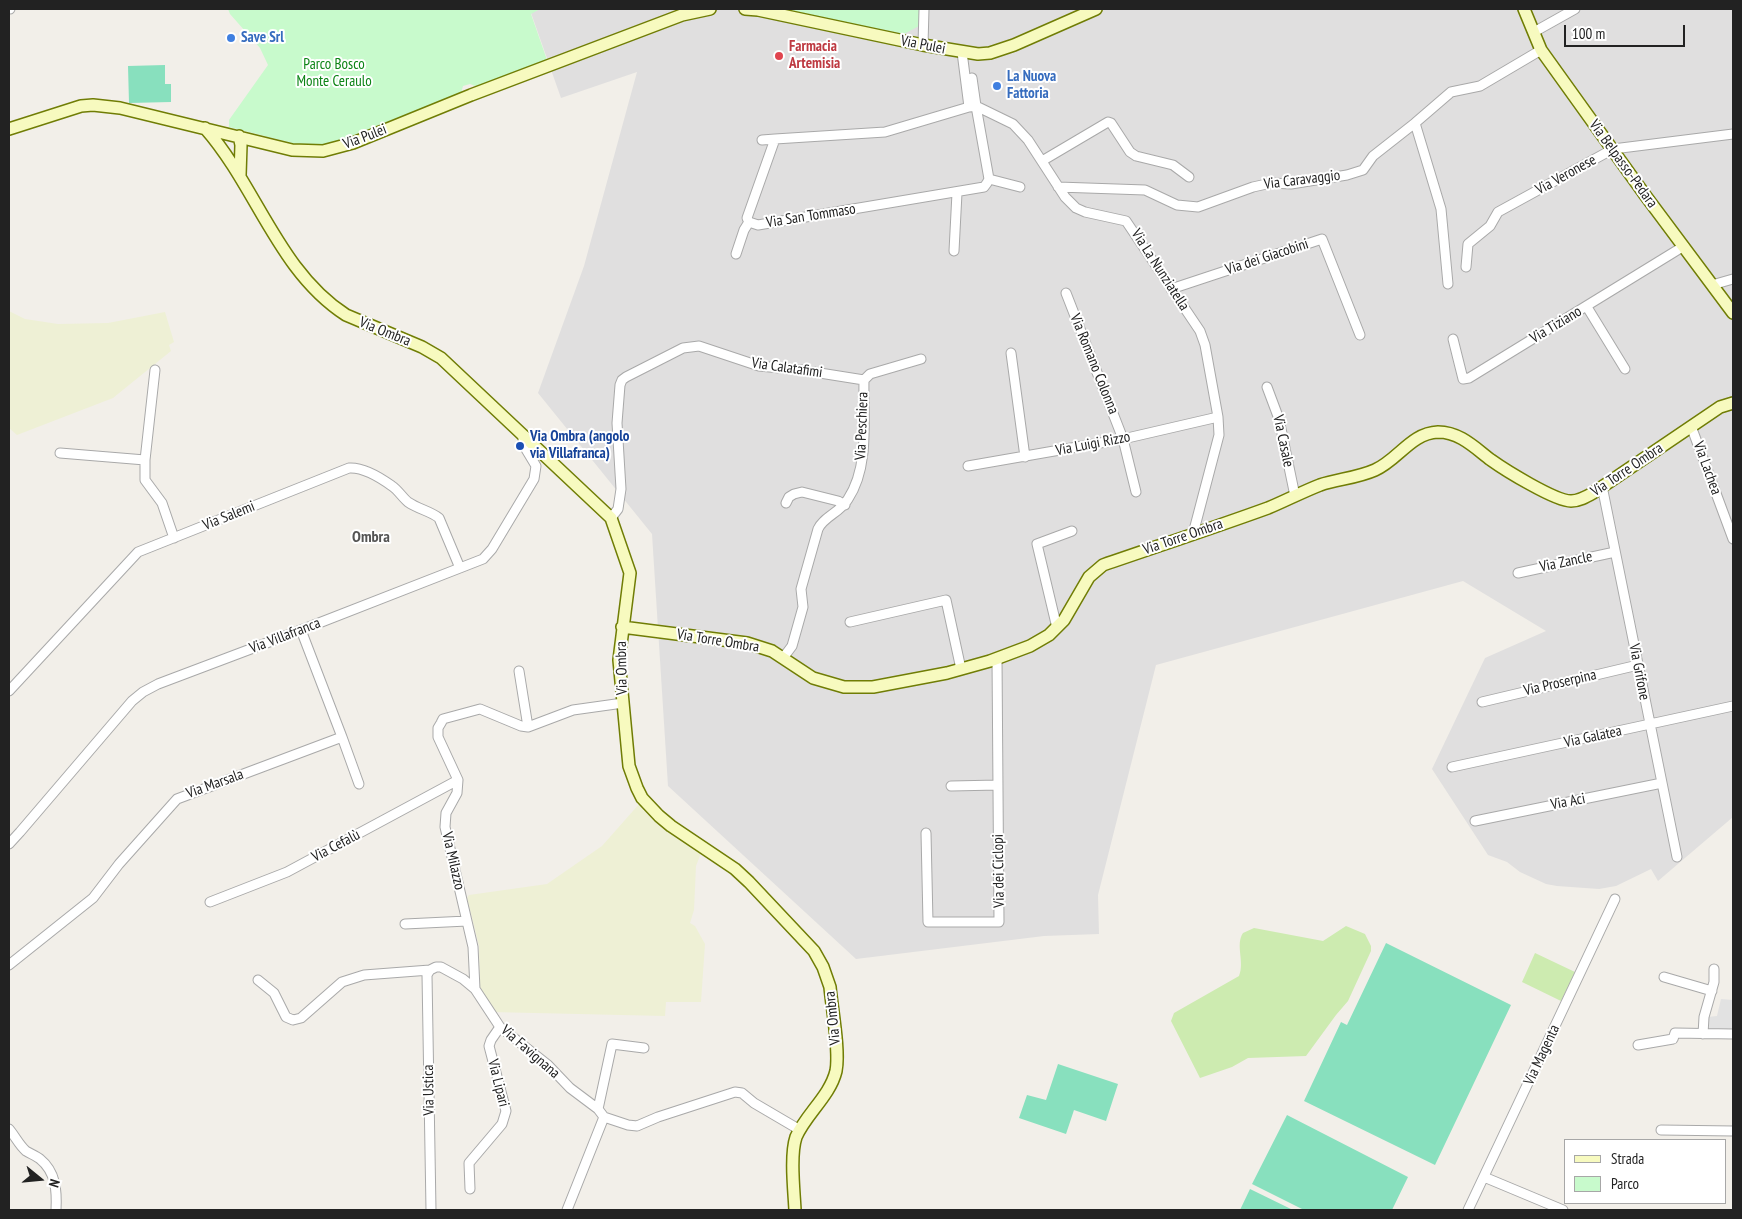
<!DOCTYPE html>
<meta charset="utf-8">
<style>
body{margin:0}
#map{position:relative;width:1742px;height:1219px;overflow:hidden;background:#f2efe9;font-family:"PT Sans Narrow",sans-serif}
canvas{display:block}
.frame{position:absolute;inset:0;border:10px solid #222;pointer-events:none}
.legend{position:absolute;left:1564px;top:1139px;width:162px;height:65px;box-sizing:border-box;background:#fff;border:1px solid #a7a7a7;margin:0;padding:6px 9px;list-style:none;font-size:15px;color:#222}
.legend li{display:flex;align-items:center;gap:10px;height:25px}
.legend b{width:25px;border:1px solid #a7a7a7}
.north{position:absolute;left:15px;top:1154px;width:50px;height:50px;-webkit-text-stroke:4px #fff;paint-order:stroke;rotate:107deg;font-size:14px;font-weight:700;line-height:20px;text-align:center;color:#222}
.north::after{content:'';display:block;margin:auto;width:18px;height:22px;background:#222;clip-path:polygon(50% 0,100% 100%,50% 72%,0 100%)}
.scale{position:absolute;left:1564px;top:25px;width:121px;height:22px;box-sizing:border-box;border:2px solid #222;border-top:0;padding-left:6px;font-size:15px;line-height:18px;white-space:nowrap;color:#222;-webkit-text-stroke:4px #fff;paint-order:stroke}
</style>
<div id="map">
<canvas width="1742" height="1219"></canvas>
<div class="frame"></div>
<ul class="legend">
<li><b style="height:6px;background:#f7fabf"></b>Strada</li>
<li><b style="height:14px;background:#c8facc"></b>Parco</li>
</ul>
<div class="north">N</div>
<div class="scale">100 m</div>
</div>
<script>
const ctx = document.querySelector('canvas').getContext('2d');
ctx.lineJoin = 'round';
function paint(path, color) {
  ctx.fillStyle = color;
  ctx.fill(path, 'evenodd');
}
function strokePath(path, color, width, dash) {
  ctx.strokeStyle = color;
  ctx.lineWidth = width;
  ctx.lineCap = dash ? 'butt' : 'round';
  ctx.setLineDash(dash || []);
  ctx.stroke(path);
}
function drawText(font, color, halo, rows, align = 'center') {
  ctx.font = font + ' "PT Sans Narrow",sans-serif';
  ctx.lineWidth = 4;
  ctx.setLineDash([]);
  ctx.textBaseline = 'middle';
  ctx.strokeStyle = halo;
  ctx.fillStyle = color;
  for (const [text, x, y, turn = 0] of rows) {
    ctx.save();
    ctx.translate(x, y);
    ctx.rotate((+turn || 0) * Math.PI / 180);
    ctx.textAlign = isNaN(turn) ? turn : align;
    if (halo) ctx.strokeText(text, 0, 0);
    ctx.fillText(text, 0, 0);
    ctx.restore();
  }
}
const residential = new Path2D(`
 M540 9H874L921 23 919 9H1733V817L1658 881 1651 869 1616 886 1599 889 1557 886 1546 884 1520 872 1507 862 1488 855 1432 769 1485 658 1546 631 1463 581 1156 665 1098 895 1099 934 1044 936 856 959 668 786 652 534 538 393 584 266 637 72 561 98 531 13Z`);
const farmland = new Path2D(`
 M9 311 25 319 58 324 108 323 165 312 174 342 169 345 171 351 113 398 17 435 9 428Z
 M640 803 657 822 701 853 696 866 694 910 690 923 695 926 705 944 701 1002H666L665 1016 491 1012 493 1009 480 990 479 946 467 898 469 895 547 884 602 846Z`);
const grass = new Path2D(`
 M1346 926 1365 934 1371 946V951L1348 1001 1336 1015 1306 1056 1248 1058 1232 1067 1200 1078 1171 1021 1174 1013 1239 976C1245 962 1235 945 1243 933L1254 928 1323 941Z
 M1535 953 1575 972 1561 1001 1522 982Z`);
const park = new Path2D(`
 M228 9H540L531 14 547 60 478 87 470 84 463 86 461 93 341 140 317 146H304L229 127V120L268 65 260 48 230 14Z
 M780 9H919L921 23 919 26 904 34Z`);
const pitch = new Path2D(`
 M165 65V84H171V102L129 103 128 66Z
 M1386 943 1511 1005 1435 1165 1304 1101 1341 1022 1347 1025Z
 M1058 1064 1118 1084 1106 1121 1074 1110 1066 1134 1019 1118 1027 1095 1046 1100Z
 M1287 1115 1408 1177 1392 1210H1304L1252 1184Z
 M1250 1189 1293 1210H1240Z`);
const parking = new Path2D(`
 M1721 999 1733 1000V1030L1708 1031 1707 1017 1717 1016Z`);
const street = new Path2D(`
 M9 9H10
 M1534 32 1575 9
 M923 45 924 9
 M962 52 969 107 976 106 989 179 987 183 984 187 758 225 749 222 747 218 775 139 885 132 969 107
 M972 78 976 106 1013 124 1028 140 1065 197 1076 208 1085 212 1126 221 1200 331 1205 345 1218 417 1219 435 1193 534
 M1415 123 1441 209 1448 284
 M762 140 775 139
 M1042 161 1108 122 1111 123 1130 152 1136 156 1173 165 1189 177
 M989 179 1020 187
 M1058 187 1145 190 1177 205 1198 207 1253 187 1271 183 1291 184 1347 175 1363 170 1373 156 1415 123 1451 92 1480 86 1541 50
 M954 251 957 193
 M736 254 744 230 749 222
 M1466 267 1468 244 1490 226 1498 212 1613 149 1733 134
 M1712 285 1733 279
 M1171 289 1322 239 1360 335
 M1066 293 1123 439 1136 492
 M1587 307 1625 369
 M1453 339 1463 379 1469 378 1684 246
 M1011 353 1025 457
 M155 370 145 460V480L162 503 174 538
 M864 380 870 374 921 359
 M1267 387 1279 419 1295 496
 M1691 426 1733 539
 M60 453 145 460
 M968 466 1123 439 1218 417
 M1602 486 1677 857
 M786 503 789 497 794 494 802 492 838 501 845 505
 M611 518 618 509 621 489 617 423 620 385 622 380 626 377 683 348 699 346 759 366 801 370 864 380
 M1518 573 1615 552
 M850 622 946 600 961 669
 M1057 628 1037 544 1072 531
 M783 658 792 646 803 607 801 589 818 529C824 516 840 513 848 499 870 466 863 418 864 380
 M519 671 528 727
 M9 691 138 552 349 468C363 467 381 478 392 486 398 490 402 497 408 502 418 509 430 511 439 518L460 568
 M1482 702 1638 665
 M342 737 359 784
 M1452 767 1733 706
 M951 786 998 785
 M1475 821 1662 783
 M926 833 928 922H999L997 658
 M9 844 20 832 132 701 143 692 158 684 301 630 483 559 492 549 534 479 536 466 524 446 523 439 525 436
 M210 902 287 872 458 780
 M405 924 467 921
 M9 965 93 898 119 864 177 799 342 737 301 630
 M430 970 427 975 431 1210
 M1664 977 1712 991
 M258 980 274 993 286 1017 293 1020 301 1018 342 982 364 975 430 970 436 967H441L463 979 475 989 500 1027 548 1065 570 1088 598 1109 604 1117 628 1125 637 1126 658 1117 735 1092 742 1093 754 1103 800 1130
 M475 989 473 947 445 827 446 813 457 793 458 780 438 737V728L441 723 443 719 480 709 521 726 528 727 573 710 623 703
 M1703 1034 1704 1017 1714 982V969
 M1638 1045 1673 1039 1675 1033 1733 1034
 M598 1109 612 1044 644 1048
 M9 1129C15 1136 19 1145 26 1151 31 1154 36 1156 40 1159 56 1172 57 1191 56 1210
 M1661 1130 1733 1131
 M1484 1177 1563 1210
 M470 1189 469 1163 502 1124 506 1111 489 1046 491 1040 500 1027
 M567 1210 604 1117
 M1468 1210 1615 899`);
const secondary = new Path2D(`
 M745 9 758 10 923 45 978 54 990 53 1014 45 1096 9
 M1524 9 1541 50 1645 195 1733 313
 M205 128C257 187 278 271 346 315L422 347 441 358 611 518 630 573 619 660 629 766 637 788 642 798 659 816 671 826 735 869 749 882 814 951 823 967 830 987C832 1009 840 1051 836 1071 830 1096 806 1114 796 1137 790 1155 794 1190 795 1210
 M9 129 81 106 93 105 120 108 292 150 323 151 353 143 471 95 682 15 710 9
 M239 136 241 145 240 175
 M622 627 747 643 772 651 813 678 844 687H873L947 673 990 661 1030 646 1049 635 1064 620 1089 577 1103 565C1158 546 1213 528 1268 508 1285 501 1302 492 1320 485 1338 479 1357 478 1375 470 1398 460 1411 433 1438 432 1460 432 1475 448 1491 460 1505 470 1555 501 1571 501 1579 501 1586 497 1593 493L1720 407 1733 403`);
const markers = [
 [231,38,5,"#3f7fe0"],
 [779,56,5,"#e0444e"],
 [997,86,5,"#3f7fe0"],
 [520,446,5,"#1a4fb4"]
];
const shopNames = [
 ["Save Srl",241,38],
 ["La Nuova",1007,77],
 ["Fattoria",1007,94]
];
const streetNames = [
 ["Via Pulei",923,45,11],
 ["Via Pulei",365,137,-21],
 ["Via Belpasso-Pedara",1623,164,54],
 ["Via Veronese",1566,175,-29],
 ["Via Caravaggio",1302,180,-7],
 ["Via San Tommaso",811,216,-9],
 ["Via dei Giacobini",1267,257,-18],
 ["Via La Nunziatella",1160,270,57],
 ["Via Tiziano",1556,325,-31],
 ["Via Ombra",385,332,22],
 ["Via Romano Colonna",1094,364,68],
 ["Via Calatafimi",787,368,8],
 ["Via Peschiera",862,426,-88],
 ["Via Casale",1283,441,78],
 ["Via Luigi Rizzo",1093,444,-11],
 ["Via Lachea",1707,468,70],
 ["Via Torre Ombra",1627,470,-34],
 ["Via Salemi",229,516,-22],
 ["Via Torre Ombra",1183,537,-19],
 ["Via Zancle",1566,562,-12],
 ["Via Villafranca",285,636,-21],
 ["Via Torre Ombra",718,641,9],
 ["Via Ombra",622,668,-91],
 ["Via Grifone",1639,672,79],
 ["Via Proserpina",1560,683,-13],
 ["Via Galatea",1593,737,-12],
 ["Via Marsala",215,784,-20],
 ["Via Aci",1568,802,-11],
 ["Via Cefalù",336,846,-28],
 ["Via Milazzo",453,861,77],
 ["Via dei Ciclopi",999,871,-91],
 ["Via Ombra",833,1018,-96],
 ["Via Favignana",530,1052,41],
 ["Via Magenta",1542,1055,-65],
 ["Via Lipari",498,1083,76],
 ["Via Ustica",429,1090,-91]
];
const healthNames = [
 ["Farmacia",789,47],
 ["Artemisia",789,64]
];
const parkNames = [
 ["Parco Bosco",334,65],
 ["Monte Ceraulo",334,82]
];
const transitNames = [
 ["Via Ombra (angolo",530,437],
 ["via Villafranca)",530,454]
];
const neighbourhoodNames = [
 ["Ombra",371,537]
];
paint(residential, '#e0dfdf');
paint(farmland, '#eef0d5');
paint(grass, '#cdebb0');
paint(park, '#c8facc');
paint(pitch, '#88e0be');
paint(parking, '#e2e2e2');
strokePath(street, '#a9a9a9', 11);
strokePath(secondary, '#707d05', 14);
strokePath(street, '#fff', 9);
strokePath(secondary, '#f7fabf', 11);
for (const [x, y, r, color] of markers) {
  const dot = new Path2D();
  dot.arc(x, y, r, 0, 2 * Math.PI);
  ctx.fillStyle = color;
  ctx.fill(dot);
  strokePath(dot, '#fff', 2);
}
drawText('bold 15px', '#366cbe', '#fff', shopNames, 'left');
drawText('15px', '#222', '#fff', streetNames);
drawText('bold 15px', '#be3a42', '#fff', healthNames, 'left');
drawText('15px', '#0c8416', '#fff', parkNames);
drawText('bold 15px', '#164399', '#fff', transitNames, 'left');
drawText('bold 16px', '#555', '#fff', neighbourhoodNames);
</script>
